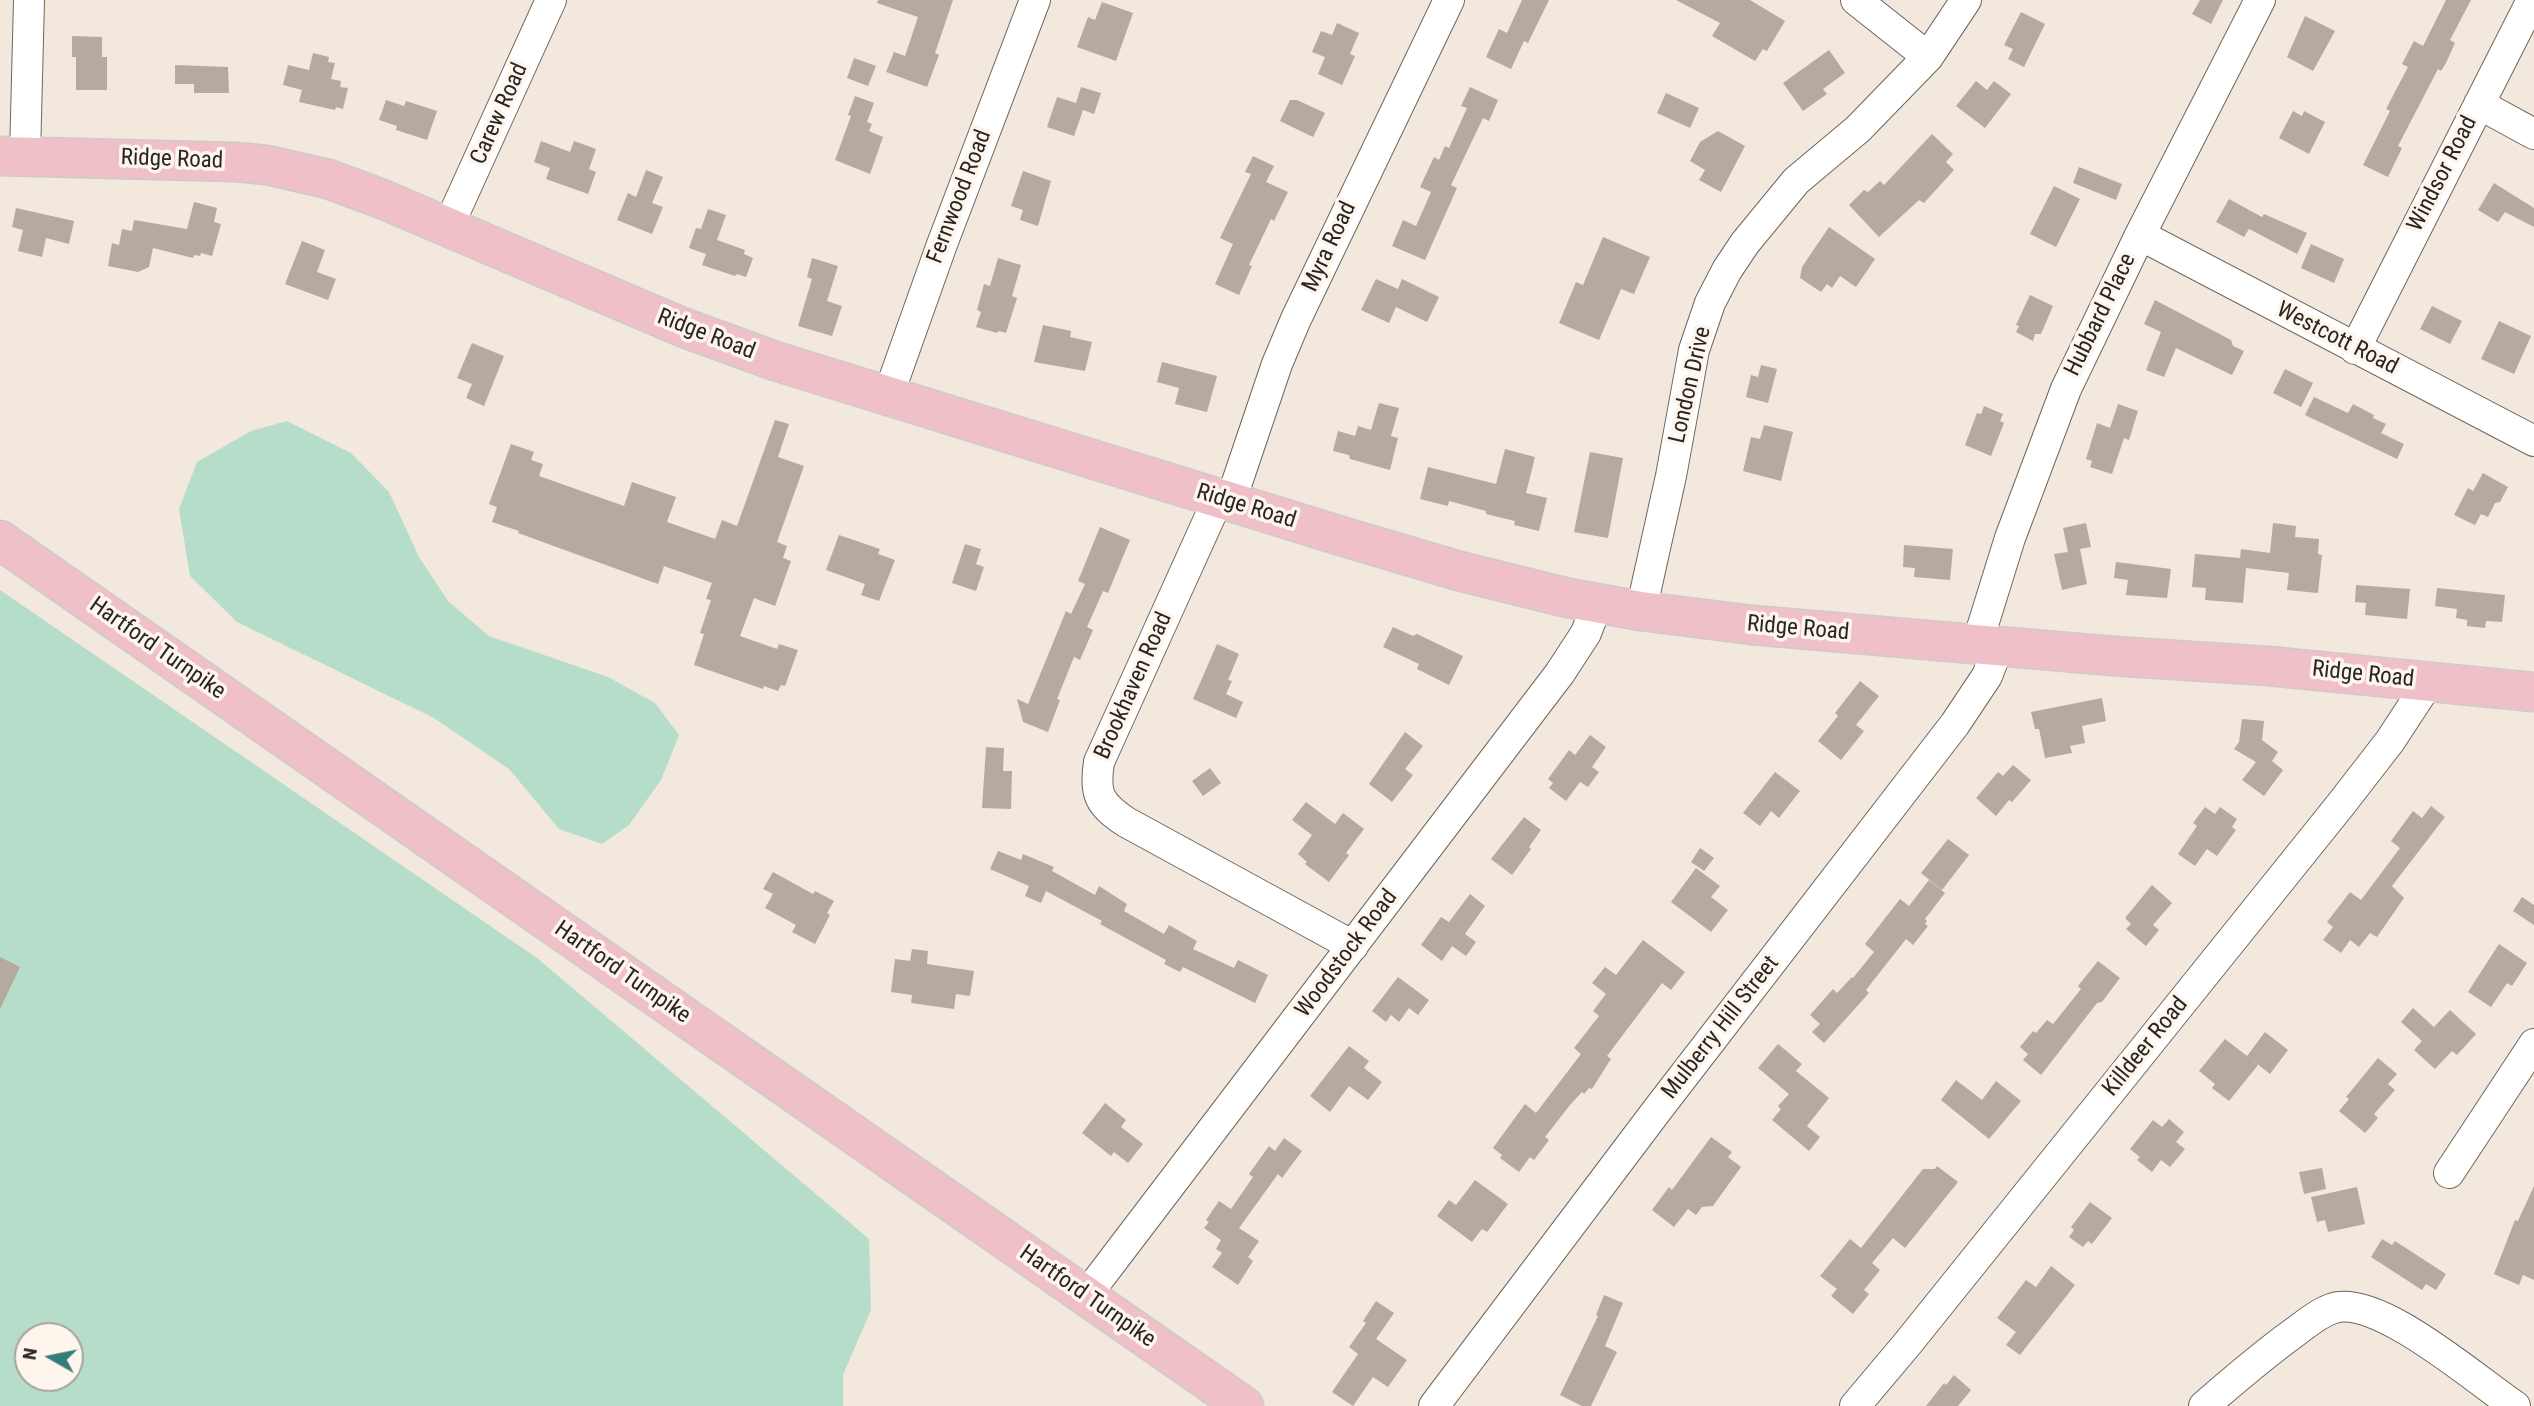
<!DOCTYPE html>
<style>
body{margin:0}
#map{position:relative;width:2534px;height:1406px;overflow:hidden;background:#f2e8dd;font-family:"Roboto Condensed",sans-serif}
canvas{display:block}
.north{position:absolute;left:14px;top:1322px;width:70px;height:70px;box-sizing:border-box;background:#fef5ed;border:2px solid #a9a29c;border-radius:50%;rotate:279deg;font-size:19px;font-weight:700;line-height:28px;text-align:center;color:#292522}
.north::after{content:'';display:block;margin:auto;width:24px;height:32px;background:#347d78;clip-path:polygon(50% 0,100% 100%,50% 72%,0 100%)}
</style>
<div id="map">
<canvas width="2534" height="1406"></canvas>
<div class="north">N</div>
</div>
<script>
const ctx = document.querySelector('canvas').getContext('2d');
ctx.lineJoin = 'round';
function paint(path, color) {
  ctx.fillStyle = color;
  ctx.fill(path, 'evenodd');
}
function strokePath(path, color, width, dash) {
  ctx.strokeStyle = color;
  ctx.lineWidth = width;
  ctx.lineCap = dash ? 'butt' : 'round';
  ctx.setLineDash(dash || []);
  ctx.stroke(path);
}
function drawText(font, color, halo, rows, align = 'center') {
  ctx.font = font + ' "Roboto Condensed",sans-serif';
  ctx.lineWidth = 7;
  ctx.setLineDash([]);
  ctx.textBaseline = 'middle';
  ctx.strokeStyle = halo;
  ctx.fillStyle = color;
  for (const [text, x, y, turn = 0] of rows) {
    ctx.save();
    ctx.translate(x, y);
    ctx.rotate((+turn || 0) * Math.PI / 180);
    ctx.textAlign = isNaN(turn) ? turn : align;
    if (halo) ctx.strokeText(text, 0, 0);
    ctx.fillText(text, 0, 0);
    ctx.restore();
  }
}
const green = new Path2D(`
 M287 421 351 453 389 492 419 557 448 601 489 636 608 677 655 703 679 735 661 780 629 825 602 844 559 829 509 769 434 718 237 622 190 576 179 509 197 462 251 431Z
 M0 590 537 958 869 1239 871 1310 843 1375V1406H0ZM28 1336H70V1378H28Z`);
const building = new Path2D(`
 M878 0H953L935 53 939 55 927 87 886 72 894 52 905 56 918 17 877 3Z
 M1522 0H1549L1528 43 1524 41 1511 69 1486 57 1499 29 1507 33Z
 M1676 0H1750L1785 21 1767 51 1763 49 1755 61 1712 36 1720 23Z
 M2200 0H2223L2211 24 2192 14Z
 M2446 0H2471L2450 40 2455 43 2446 63 2441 71 2438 69 2398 146 2402 148 2388 177 2363 165 2390 111 2386 109 2408 67 2402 64 2414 41 2423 46Z
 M1102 2 1133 13 1116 61 1077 47 1088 17 1095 20Z
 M2021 12 2045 24 2024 67 2008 59 2013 49 2004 45Z
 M2305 16 2335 31 2313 71 2287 57Z
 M1337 23 1359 33 1350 54 1355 56 1342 85 1318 74 1325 57 1312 52 1321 31 1332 35Z
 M72 36 102 37V57H107V90H76V57H72Z
 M1829 50 1845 73 1823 89 1827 94 1803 111 1783 83Z
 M313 53 329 57 328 62 335 63 331 79 341 81 340 87 348 88 343 109 336 107 335 110 299 102 302 90 283 85 288 65 309 70Z
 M854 58 876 66 868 86 847 78Z
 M175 65 228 67 229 93H194V84H175Z
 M1976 81 1987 90 1994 81 2011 94 1985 128 1956 106Z
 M1081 87 1101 93 1094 114 1083 110 1074 136 1047 127 1057 97 1076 103Z
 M1470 87 1498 100 1489 121 1483 118 1451 185 1457 188 1425 260 1392 246 1403 220 1416 226 1431 192 1420 187 1434 157 1439 160 1445 146 1449 148 1467 108 1461 106Z
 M1666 93 1699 108 1690 128 1657 113Z
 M855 96 874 103 867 122 872 124 869 131 883 137 870 174 835 160 851 116 848 115Z
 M386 100 404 106 406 101 437 111 427 140 396 130 397 126 379 120Z
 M1290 100H1297L1325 113 1313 137 1280 121Z
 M2293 111 2302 116 2304 111 2325 122 2309 154 2279 138Z
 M1718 131 1745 146 1721 192 1699 180 1705 170 1690 161 1700 142Z
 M1932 134 1953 154 1946 162 1954 170 1924 203 1919 200 1879 237 1849 205 1864 190 1868 192 1880 181 1884 185Z
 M541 141 570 152 574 141 596 149 589 169 596 172 588 194 546 179 550 168 534 162Z
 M1253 156 1274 166 1266 182 1288 192 1274 221 1271 219 1249 265 1252 266 1239 295 1215 284 1233 244 1220 238 1251 174 1245 172Z
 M2079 167 2122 184 2116 200 2073 183Z
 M646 170 663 177 652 203 663 207 652 234 617 220 628 193 636 197Z
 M1023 171 1051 181 1038 226 1020 220 1023 210 1011 206Z
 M2494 183 2534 208V227L2505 212 2498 222 2478 210Z
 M2054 186 2080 199 2056 247 2030 234Z
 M2229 199 2262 217 2264 214 2307 233 2297 254 2249 229 2244 237 2216 222Z
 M194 202 217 208 214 222 221 224 212 256 201 253 200 256 194 255 193 258 153 248 149 267 138 272 108 266 112 243 119 245 122 229 132 231 134 220 187 229Z
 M16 208 74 221 69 244 46 238 42 257 18 251 23 230 12 227Z
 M708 209 726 215 717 240 745 250 744 254 753 258 746 277 737 274 735 276 702 265 706 254 689 248 696 228 701 229Z
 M1829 227 1875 259 1856 287 1840 276 1832 288 1827 284 1821 292 1800 278 1802 267Z
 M1603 237 1650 257 1634 294 1621 289 1599 340 1559 323 1576 282 1583 285Z
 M302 241 325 250 317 272 336 279 328 300 285 284Z
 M2311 244 2344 259 2334 283 2301 268Z
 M812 258 838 266 827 301 842 306 832 336 798 326 812 279 807 277Z
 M998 258 1021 265 1012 296 1017 298 1006 333 999 331 997 333 976 327 981 312 977 310 984 284 990 286Z
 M1376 279 1398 289 1402 279 1439 297 1427 322 1396 307 1389 323 1361 310Z
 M2030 295 2053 306 2041 334H2035L2033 341 2016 332 2019 326 2016 325Z
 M2155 300 2231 340 2233 346 2244 351 2232 375 2176 348 2164 377 2146 370 2161 332 2144 324Z
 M2432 306 2462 321 2450 344 2420 329Z
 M2499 321 2531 336 2514 374 2481 359Z
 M1043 325 1071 331 1070 337 1092 342 1085 371 1034 362Z
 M472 343 504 356 484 406 466 398 472 384 457 378Z
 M1162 362 1217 376 1207 412 1175 404 1179 388 1157 382Z
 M1761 365 1777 369 1768 403 1746 397 1751 375 1758 377Z
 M2285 369 2313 383 2301 407 2273 393Z
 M2314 397 2348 413 2353 404 2374 415 2373 418 2386 424 2381 433 2404 444 2397 459 2305 415Z
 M1379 403 1399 408 1391 436 1398 438 1390 470 1350 459 1349 455 1333 451 1338 431 1355 436 1358 426 1371 430Z
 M2118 404 2138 411 2129 440 2124 438 2112 474 2090 467 2092 461 2086 459 2097 423 2110 428Z
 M1984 406 2003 414 2000 421 2004 423 1991 456 1965 445 1977 413 1981 414Z
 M775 420 789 424 778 457 804 466 777 542 787 546 783 558 791 561 775 606 754 598 740 636 777 649 779 644 798 650 785 686 781 685 778 691 764 686 763 689 694 665 704 634 700 633 711 600 706 599 712 583 664 566 658 584 518 533 519 531 492 522 497 507 489 504 511 444 534 452 531 460 543 464 539 476 624 506 632 482 676 497 667 522 715 539 722 520 737 526Z
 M1764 425 1793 432 1781 481 1743 471 1751 437 1760 439Z
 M1505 449 1535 457 1526 493 1547 498 1539 531 1514 525 1515 521 1486 514V511L1449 501 1448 506 1420 499 1428 467 1496 484Z
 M1590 452 1623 458 1608 538 1574 532Z
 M2483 473 2508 487 2500 502 2495 503 2488 517 2481 514 2475 525 2454 515 2468 488 2473 491Z
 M2086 523 2091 547 2080 549 2087 584 2062 590 2054 554 2068 552 2063 528Z
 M2273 523 2296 526 2295 537 2319 539 2318 554 2322 555 2318 593 2287 590 2289 573 2246 568 2243 603 2205 600 2206 588 2192 587 2195 554 2240 558 2241 549 2270 553Z
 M1100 527 1130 540 1108 593 1103 591 1087 627 1093 630 1080 660 1074 657 1057 699 1060 700 1048 732 1023 722 1017 699 1028 704 1066 611 1071 614 1085 584 1078 581Z
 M839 535 880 549 878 554 895 560 879 601 861 595 865 584 826 570Z
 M965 544 981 549 976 564 984 567 976 591 952 583Z
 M1904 545 1953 549 1950 580 1914 577 1915 568 1903 567Z
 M2116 562 2171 569 2167 598 2126 595 2128 580 2114 578Z
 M2356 585 2410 589 2407 619 2365 615 2366 603 2355 602Z
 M2437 588 2505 595 2502 622 2486 621 2485 628 2467 626V620L2456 618 2457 609 2435 606Z
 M1393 627 1413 636 1417 634 1463 656 1449 685 1417 669 1419 664 1383 647Z
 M1217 644 1239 654 1228 680 1232 681 1226 694 1243 702 1236 718 1193 699Z
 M1860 681 1879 696 1856 725 1864 731 1841 760 1818 741 1838 716 1835 713Z
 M2102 698 2106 721 2082 726 2085 743 2070 746 2072 753 2045 758 2039 729H2035L2031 712Z
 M2242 719 2264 721 2262 740 2278 752 2272 761 2283 770 2264 796 2242 780 2256 762 2234 749 2239 742Z
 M1405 732 1423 746 1405 769 1413 775 1392 802 1369 784Z
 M1590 735 1606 747 1592 767 1599 772 1588 787 1580 782 1566 801 1549 788 1553 783 1548 779 1569 750 1575 755Z
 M986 747 1004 748 1003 771H1012L1011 809 982 808Z
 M2013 765 2031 780 2012 802 2009 800 1996 816 1976 798 1998 772 2003 776Z
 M1210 768 1221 783 1203 796 1192 781Z
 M1775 772 1800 791 1779 818 1771 811 1760 826 1743 813Z
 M1306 802 1335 824 1343 813 1364 829 1346 853 1349 855 1329 882 1305 864 1307 862 1298 854 1312 835 1292 820Z
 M2431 806 2445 817 2392 886 2404 898 2377 937 2370 933 2359 947 2350 940 2341 953 2323 940 2333 927 2327 922 2350 892 2361 900 2400 848 2391 841 2413 811 2422 818Z
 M2205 807 2215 814 2220 807 2237 819 2232 827 2236 830 2217 856 2207 849 2195 866 2178 854 2197 826 2193 823Z
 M1524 817 1541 830 1529 847 1531 849 1512 875 1491 859Z
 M1948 839 1969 855 1942 890 1921 873Z
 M1700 848 1714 858 1704 871 1691 862Z
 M998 851 1021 860 1023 854 1054 867 1052 871 1095 895 1099 886 1127 904 1124 911 1164 934 1169 925 1197 941 1193 949 1234 968 1238 960 1268 975 1255 1003 1183 967 1180 972 1164 964 1166 960 1100 924 1102 921 1046 891 1041 903 1025 896 1029 886 990 869Z
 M1696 868 1720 886 1711 897 1728 910 1711 932 1671 902Z
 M773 872 813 894 815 891 834 901 827 913 830 915 815 944 792 932 796 925 765 908 773 894 763 889Z
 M1929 880 1945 893 1925 919 1927 921 1925 924 1928 926 1913 945 1906 939 1866 990 1869 993 1824 1043 1812 1032 1820 1024 1810 1015 1833 989 1837 993 1852 977 1853 978 1874 952 1865 944 1900 899 1909 906Z
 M2152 885 2172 903 2153 925 2159 930 2146 946 2126 929 2131 924 2125 918Z
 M1470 894 1485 906 1465 934 1476 942 1466 956 1452 946 1442 961 1421 945 1441 917 1449 922Z
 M2522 897 2534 905V925L2513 911Z
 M1643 940 1685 972 1671 990 1662 983 1607 1056 1611 1059 1592 1089 1589 1088 1584 1094 1582 1092 1570 1105 1545 1137 1549 1140 1534 1160 1530 1157 1519 1172 1500 1158 1502 1155 1493 1148 1525 1104 1536 1113 1581 1054 1574 1048 1599 1016 1593 1011 1606 994 1592 983 1605 967 1616 975Z
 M2499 944 2527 963 2512 986 2507 983 2491 1007 2468 992Z
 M912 949 928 951 927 964 974 971 970 996 956 994 954 1009 911 1003 912 995 891 992 895 959 910 961Z
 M0 957 20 967 0 1009Z
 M2098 961 2120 978 2102 1002 2097 1003 2041 1075 2023 1060 2028 1054 2020 1047 2033 1031 2036 1033 2047 1020 2053 1024 2081 989 2078 986Z
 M1398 977 1429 1000 1418 1015 1409 1008 1399 1022 1391 1015 1386 1022 1372 1011Z
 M2413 1008 2434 1027 2450 1010 2476 1034 2457 1055 2452 1051 2435 1069 2414 1050 2422 1041 2401 1022Z
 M2265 1032 2288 1050 2270 1074 2251 1059 2258 1065 2229 1101 2212 1088 2215 1084 2199 1071 2225 1039 2247 1056Z
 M1778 1044 1802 1064 1796 1071 1829 1098 1807 1126 1820 1137 1809 1151 1772 1120 1781 1109 1778 1106 1789 1094 1758 1068Z
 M1349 1046 1369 1061 1364 1068 1382 1082 1368 1100 1349 1086 1330 1112 1310 1096Z
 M2378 1058 2397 1074 2388 1084 2395 1090 2374 1114 2378 1118 2365 1133 2339 1111 2349 1099 2346 1097Z
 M1956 1080 1982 1100 1996 1081 2021 1101 1989 1139 1941 1100Z
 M1105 1103 1126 1120 1121 1127 1143 1144 1128 1163 1114 1152 1111 1156 1082 1133Z
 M2169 1119 2184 1132 2176 1142 2185 1149 2170 1167 2161 1160 2152 1172 2137 1160 2140 1157 2130 1149 2153 1120 2162 1127Z
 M1711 1137 1732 1152 1728 1157 1741 1167 1713 1206 1702 1207 1696 1215 1688 1209 1674 1227 1652 1210 1669 1187 1672 1190Z
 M1284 1138 1302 1151 1282 1178 1278 1174 1239 1228 1259 1241 1248 1257 1253 1261 1238 1285 1212 1267 1222 1253 1216 1249 1221 1240 1204 1228 1209 1222 1206 1220 1219 1201 1231 1209 1253 1177 1249 1174 1269 1146 1275 1151Z
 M1937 1166 1958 1182 1905 1248 1893 1238 1872 1263 1880 1270 1864 1290 1869 1294 1853 1314 1831 1296 1837 1289 1820 1276 1850 1239 1861 1248 1923 1169H1935Z
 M2322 1168 2326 1189 2304 1194 2299 1172Z
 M1475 1180 1508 1204 1487 1232 1482 1229 1472 1242 1437 1216 1449 1200 1456 1205Z
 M2534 1186V1280L2523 1275 2519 1285 2494 1274 2515 1220 2518 1221Z
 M2357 1187 2365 1224 2328 1232 2325 1220 2317 1222 2311 1197Z
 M2090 1202 2112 1218 2092 1244 2088 1241 2083 1247 2069 1237 2074 1230 2071 1227Z
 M2382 1239 2392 1245 2395 1241 2446 1274 2436 1290 2426 1284 2422 1290 2371 1257Z
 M2051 1266 2075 1285 2020 1355 2006 1345 2016 1332 1997 1318 2026 1280 2036 1287Z
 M1604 1295 1623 1303 1605 1346 1617 1352 1591 1406H1582L1560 1395 1598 1316 1596 1315Z
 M1376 1301 1394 1313 1376 1339 1407 1360 1388 1387 1373 1377 1353 1406 1332 1392 1358 1354 1349 1347 1366 1323 1363 1321Z
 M1954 1375 1971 1390 1958 1406H1926L1944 1383 1946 1385Z`);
const minor = new Path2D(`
 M1856 0 1928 57
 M2479 104 2534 134
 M25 156 29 0
 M448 227 551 0
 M2140 235 2534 441
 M2355 349 2532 0
 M888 396 941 247 1035 0
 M1218 499 1099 762C1094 794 1099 804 1126 822L1353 946
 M1230 503 1277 364 1296 319 1449 0
 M1641 611 1671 476 1694 350 1710 303 1727 270 1745 243 1796 181 1858 129 1928 57 1966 0
 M1977 644 2010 538 2066 389 2140 235 2260 0
 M2449 1173 2534 1044
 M1085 1297 1560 673 1586 633 1597 604
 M1434 1406 1658 1109 1955 724 1987 676 1999 645
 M1855 1406 1908 1343 2342 803 2390 741 2428 683
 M2204 1406C2234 1380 2263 1355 2295 1332 2306 1324 2317 1314 2331 1309 2375 1291 2477 1381 2515 1406`);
const major = new Path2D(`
 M0 156 235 162 267 165 328 179 382 199 682 327 775 361 1341 536 1459 571 1568 598 1641 611 1752 625 2113 656 2268 666 2534 692
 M0 540 1244 1406`);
const streetNames = [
 ["Carew Road",500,114,-66],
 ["Ridge Road",172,160,2],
 ["Windsor Road",2443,174,-63],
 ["Fernwood Road",960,197,-69],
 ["Myra Road",1330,247,-65],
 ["Hubbard Place",2101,315,-64],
 ["Ridge Road",706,335,21],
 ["Westcott Road",2337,339,27],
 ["London Drive",1691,385,-77],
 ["Ridge Road",1246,507,17],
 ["Ridge Road",1798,629,5],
 ["Hartford Turnpike",157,649,35],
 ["Ridge Road",2363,675,6],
 ["Brookhaven Road",1134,686,-66],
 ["Woodstock Road",1347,954,-53],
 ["Hartford Turnpike",622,973,35],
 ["Mulberry Hill Street",1721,1028,-52],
 ["Killdeer Road",2146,1047,-51],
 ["Hartford Turnpike",1087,1297,35]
];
paint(green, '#b6ddc9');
paint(building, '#b4aaa0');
strokePath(minor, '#6f665d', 32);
strokePath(major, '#cccbca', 41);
strokePath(minor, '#fff', 30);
strokePath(major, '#efc0c8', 38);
drawText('23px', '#292522', '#fef5ed', streetNames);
</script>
